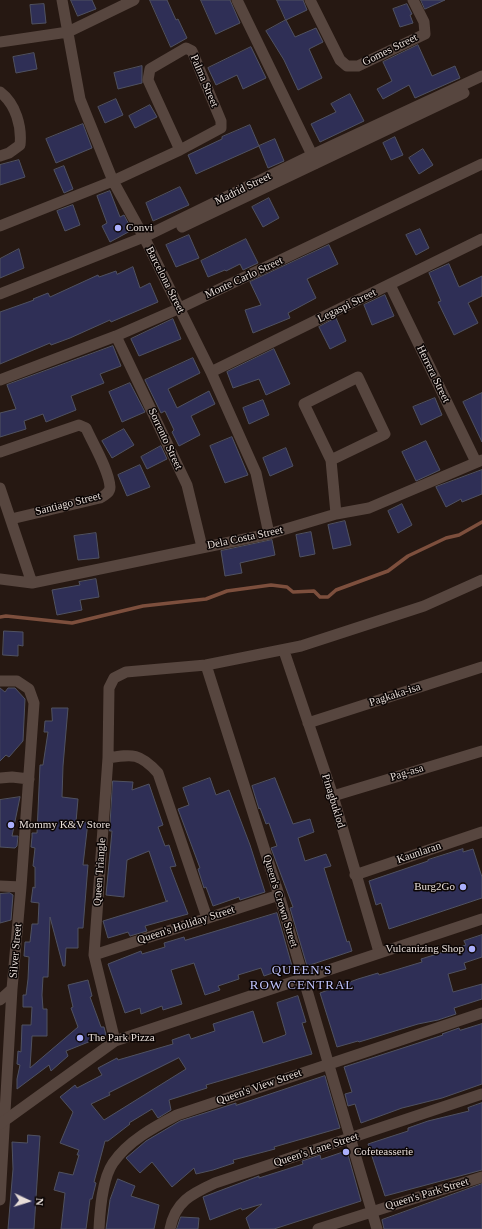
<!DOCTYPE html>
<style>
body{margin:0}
#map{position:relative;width:482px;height:1229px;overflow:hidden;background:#261812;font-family:Georgia,serif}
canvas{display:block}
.north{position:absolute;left:8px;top:1181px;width:40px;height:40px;-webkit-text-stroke:3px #0b0504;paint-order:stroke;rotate:94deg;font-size:11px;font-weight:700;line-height:16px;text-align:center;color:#e7ddd8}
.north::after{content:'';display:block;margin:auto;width:14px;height:18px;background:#e7ddd8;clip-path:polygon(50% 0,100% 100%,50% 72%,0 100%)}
</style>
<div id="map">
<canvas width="482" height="1229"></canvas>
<div class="north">N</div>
</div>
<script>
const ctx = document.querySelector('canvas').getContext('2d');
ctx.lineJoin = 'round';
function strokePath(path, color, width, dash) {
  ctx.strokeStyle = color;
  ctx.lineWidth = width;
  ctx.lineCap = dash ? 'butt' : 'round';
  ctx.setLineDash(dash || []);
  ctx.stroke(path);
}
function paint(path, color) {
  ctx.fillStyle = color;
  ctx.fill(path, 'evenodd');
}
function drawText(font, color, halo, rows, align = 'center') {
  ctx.font = font + ' Georgia,serif';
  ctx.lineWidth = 3;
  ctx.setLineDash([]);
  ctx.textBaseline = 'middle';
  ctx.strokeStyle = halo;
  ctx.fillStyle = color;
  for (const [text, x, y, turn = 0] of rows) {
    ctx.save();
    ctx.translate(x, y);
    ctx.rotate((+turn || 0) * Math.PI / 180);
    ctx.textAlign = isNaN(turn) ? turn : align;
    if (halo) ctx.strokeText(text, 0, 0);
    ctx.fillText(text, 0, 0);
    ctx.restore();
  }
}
const stream = new Path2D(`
 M0 617 6 616 72 623 143 606 206 599 227 591 271 585 287 587 293 592 314 591 320 597H328L336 590 388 571 408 556 446 538 459 535 482 522`);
const building = new Path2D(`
 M71 0H92L96 9 78 16Z
 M150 0H167L176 20 178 19 187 38 171 47Z
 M201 0H230L240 23 216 34Z
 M277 0H303L307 10 286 20Z
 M421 0H445L425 9Z
 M44 4 46 23 32 24 30 5Z
 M407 4 412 14 410 15 413 23 400 27 393 9Z
 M286 20 295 37 316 28 323 42 309 49 322 78 298 90 284 60 266 31Z
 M418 45 432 76 455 66 460 78 415 98 409 85 383 99 377 89 392 81 383 62Z
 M251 47 266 78 243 89 237 75 216 85 208 68Z
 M34 53 37 69 16 73 13 57Z
 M142 66V83L118 89 114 73Z
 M350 94 364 121 320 142 311 124 336 112 331 104Z
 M116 99 123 115 105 123 98 107Z
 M150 105 157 117 135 128 129 116Z
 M83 124 92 148 56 163 46 139Z
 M250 125 259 146 196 174 188 155 222 139V137Z
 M395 137 403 155 391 160 383 143Z
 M275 139 284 161 268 168 259 146Z
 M423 149 433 165 419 174 409 158Z
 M19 160 25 177 0 185V165Z
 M64 166 73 189 64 193 54 170Z
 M180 187 189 205 153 221 146 203Z
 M110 191 120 217 124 215 132 230 110 242 102 226 107 223 97 196Z
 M269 198 279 218 263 227 252 207Z
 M73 205 80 225 65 231 57 211Z
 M420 229 429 248 416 255 406 235Z
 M189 235 199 258 176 267 166 245Z
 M246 239 258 263 243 270 240 264 226 271 225 270 208 277 201 261Z
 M329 245 338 264 307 279 316 298 288 313 290 318 253 333 245 310 261 305 250 282Z
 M19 249 24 268 0 278V259Z
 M449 264 459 287 482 276V296L468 303 478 323 454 335 438 302 441 301 429 273Z
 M133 267 140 288 150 283 158 302 111 322 110 320 70 338 51 345 50 343 0 364V312L34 300 33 299 48 293 50 297 98 275 99 277 116 271 117 274Z
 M385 295 394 316 372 325 364 305Z
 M336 318 346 341 330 349 319 327Z
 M173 319 181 339 139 356 131 339Z
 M113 346 121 366 100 374 104 383 71 396 76 410 46 422 43 414 24 421 26 429 0 437V413L16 409 7 385Z
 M274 349 290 384 266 395 259 379 233 388 227 372Z
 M193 358 200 373 168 389 177 408 209 391 215 404 191 416 200 435 179 446 172 432 174 430 165 411 161 413 145 380Z
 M130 383 145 412 122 422 109 392Z
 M482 393V442L463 402Z
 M435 398 442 415 421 425 413 407Z
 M263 400 269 415 249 424 243 408Z
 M124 429 134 445 112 458 102 441Z
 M232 437 248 475 225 483 210 446Z
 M426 441 440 470 416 481 402 452Z
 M161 446 167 459 147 469 141 457Z
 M286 448 293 466 270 476 263 458Z
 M140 465 150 487 127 496 118 475Z
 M482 470V494L462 502 461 499 446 507 436 487Z
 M402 504 412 525 398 533 388 511Z
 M345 521 351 545 333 549 328 525Z
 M311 532 315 554 300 557 296 535Z
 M96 533 99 558 78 560 74 536Z
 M272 540 275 555 240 563 242 573 225 576 221 551Z
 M96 579 99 597 80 600 82 610 57 615 52 590 80 585 79 582Z
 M4 631 23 632V646L18 645V656L3 655Z
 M0 688 5 692 8 688H15L25 699 23 741 9 757 6 755 0 761Z
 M52 708H68L63 766 62 797 78 799 76 822H88L83 865H88L83 928H78V948H66L65 966H63L50 917 48 977H43L42 995 43 1009H47V1036H32L30 1068 78 1027 71 1008 73 1007 68 985 88 980 92 996 90 997 101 1027H104L106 1035 90 1039 91 1041 66 1051 68 1056 51 1071 49 1065 17 1089V1079L20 1065 17 1064 18 1051 21 1052 22 1025H31L32 1007H23V995H26L28 979 29 957 24 956 25 942H30L32 924H38L39 903 31 902 33 887 35 888V867L33 866 35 848 31 847 32 837V833H37L40 765H43L48 732H44L45 721H52Z
 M210 778 216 795 229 790 250 845 265 892 240 900 239 897 213 906 206 887 204 888 198 869 200 868 178 809 189 805 183 788Z
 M275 778 293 824 310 819 314 832 298 838 305 861 326 854 331 866 324 868 347 942 349 941 352 951 307 966 290 908 293 907 271 848 277 846 269 823 266 824 260 808 259 809 252 786Z
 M113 781 133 782 132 790 149 784 163 825 158 827 165 846 169 845 176 866 170 867 188 914 145 926 147 931 130 936 128 932 108 938 103 921 168 901H166L149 851 127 860 124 897 106 895 112 831H110Z
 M20 797 12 836H18L17 846 15 848 0 847V800Z
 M463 849V852L473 849 482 877V898L389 929 381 903 376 905 369 881 428 861V860Z
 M10 893 13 895 11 920 0 923V894Z
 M277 913 292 966 264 976 261 968 238 975 239 979 218 986 220 990 205 995 194 963 171 970 182 1004 163 1010 162 1006 141 1014 140 1008 125 1013 108 964 141 951 142 954 165 947 164 943 184 937 185 940Z
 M482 935V957L464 963 466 969 448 974 453 992 482 984V999L454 1008 456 1014 438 1020 418 1024 359 1042 358 1041 337 1047 320 993 358 979 378 973 379 975 422 962 421 959 466 945 464 941Z
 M298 996 306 1022 302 1023 312 1054 206 1085 207 1088 169 1100 171 1110 158 1118 152 1109 129 1123 130 1124 108 1141H105L94 1182 96 1183 92 1199H90L86 1229H61L65 1193 54 1190 59 1172 73 1175 79 1155H77L79 1150 60 1143 73 1112 60 1097 75 1085 77 1088 102 1075 98 1068 117 1058 118 1060 173 1044 172 1040 189 1034 191 1039 215 1031 213 1024 253 1011 263 1043 285 1035 286 1034 277 1003ZM179 1058 186 1069 104 1120 91 1104 110 1095 109 1093Z
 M482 1024V1084L442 1098 402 1108 361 1123 355 1104 348 1106 345 1094 352 1092 344 1067 443 1035 442 1034 459 1028 460 1030Z
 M325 1076 340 1128 274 1147 275 1149 233 1160 234 1163 213 1170 196 1174 194 1168 172 1187 152 1162 140 1173 126 1158 146 1141 180 1121 236 1103V1105Z
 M482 1103V1170L385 1196 368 1144 408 1131V1128L428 1121 469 1111 468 1108Z
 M28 1135 40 1136 34 1229H8L13 1169 12 1142 27 1143Z
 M347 1151 361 1201 274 1229H250L246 1218 262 1204 242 1210 241 1208 210 1220 203 1197 259 1176V1178L303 1164 302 1161 320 1155 321 1159Z
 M118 1179 135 1186 131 1196 159 1205 154 1229H106L110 1200Z
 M482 1184V1229H384L382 1220Z
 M181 1217 199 1218 198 1229H177Z`);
const minor = new Path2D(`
 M62 0 80 99 113 181 147 243 211 372 256 473 269 534
 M237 0 316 163
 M310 0 340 60 347 66H358L425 34 424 22 413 0
 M0 42 68 32 134 0
 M0 92C16 104 22 127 20 145L9 153 0 156
 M0 226 113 181 180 150 221 128V121L192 51 186 48 150 69 148 80 180 150
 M390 285 476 462
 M116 336 187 485 202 547
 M211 372 482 239
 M0 380 116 336 180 308 482 164
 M0 452 79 425 86 428C93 444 109 470 110 487 110 493 105 495 100 498L11 519
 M331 460 385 434 358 377 304 404 331 460 336 514
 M0 488 32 583
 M0 579 32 583 269 534 336 514 369 508 482 460
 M284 651 333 796 379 952
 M206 665 279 895 377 1229
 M0 681H17L29 689 34 703 21 887 12 989 0 1200
 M308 723 482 667
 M108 758C133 754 140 753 158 773L207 918
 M0 778 12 777 29 779
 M333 796 482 751
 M355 875 482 832
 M0 886 21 887
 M94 955 279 895
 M0 1000 12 989
 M115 1041 94 955 108 758 109 688 114 678 126 672 206 665 301 646 424 606 482 580
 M99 1229C100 1210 102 1179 113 1163 128 1141 154 1127 177 1115L482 1013
 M170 1229C175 1202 191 1194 215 1183L482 1094
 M318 1229 482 1177`);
const tertiary = new Path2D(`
 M182 227 464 93
 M0 294 144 237 312 155 482 76
 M0 1124 115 1041 482 919`);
const markers = [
 [118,228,4,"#abaffb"],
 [11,825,4,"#abaffb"],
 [463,887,4,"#abaffb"],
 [472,949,4,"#abaffb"],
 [80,1038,4,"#abaffb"],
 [346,1152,4,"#abaffb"]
];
const streetNames = [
 ["Gomes Street",390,50,-26],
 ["Palma Street",204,81,67],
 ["Madrid Street",243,189,-26],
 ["Monte Carlo Street",244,278,-25],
 ["Barcelona Street",165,280,63],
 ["Legaspi Street",347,306,-26],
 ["Herrera Street",433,374,64],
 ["Sorrento Street",165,439,65],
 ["Santiago Street",68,504,-14],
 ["Dela Costa Street",245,538,-12],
 ["Pagkaka-isa",395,695,-18],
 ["Pag-asa",407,773,-17],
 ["Pinagbuklod",333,801,73],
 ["Kaunlaran",419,853,-19],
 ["Queen Triangle",100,872,-86],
 ["Queen's Crown Street",280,901,73],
 ["Queen's Holiday Street",186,925,-18],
 ["Silver Street",16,951,-85],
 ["Queen's View Street",259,1087,-19],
 ["Queen's Lane Street",316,1150,-18],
 ["Queen's Park Street",427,1194,-17]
];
const poiNames = [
 ["Convi",126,228],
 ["Mommy K&V Store",19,825],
 ["Burg2Go",455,887,"right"],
 ["Vulcanizing Shop",464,949,"right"],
 ["The Park Pizza",88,1038],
 ["Cofeteasserie",354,1152]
];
const quarterNames = [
 ["QUEEN'S",302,971],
 ["ROW CENTRAL",302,986]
];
strokePath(stream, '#7d4f3d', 3.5);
paint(building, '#2f2f56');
strokePath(building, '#505261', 1);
strokePath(minor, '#57463f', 11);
strokePath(tertiary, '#57463f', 11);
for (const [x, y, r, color] of markers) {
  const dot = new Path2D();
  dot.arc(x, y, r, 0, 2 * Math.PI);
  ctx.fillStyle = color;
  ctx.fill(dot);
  strokePath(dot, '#0b0504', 1.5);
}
drawText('11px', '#e7ddd8', '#0b0504', streetNames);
drawText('11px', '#e7ddd8', '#0b0504', poiNames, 'left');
ctx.letterSpacing = '1px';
drawText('13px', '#c0c4fd', '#0b0504', quarterNames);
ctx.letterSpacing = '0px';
</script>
